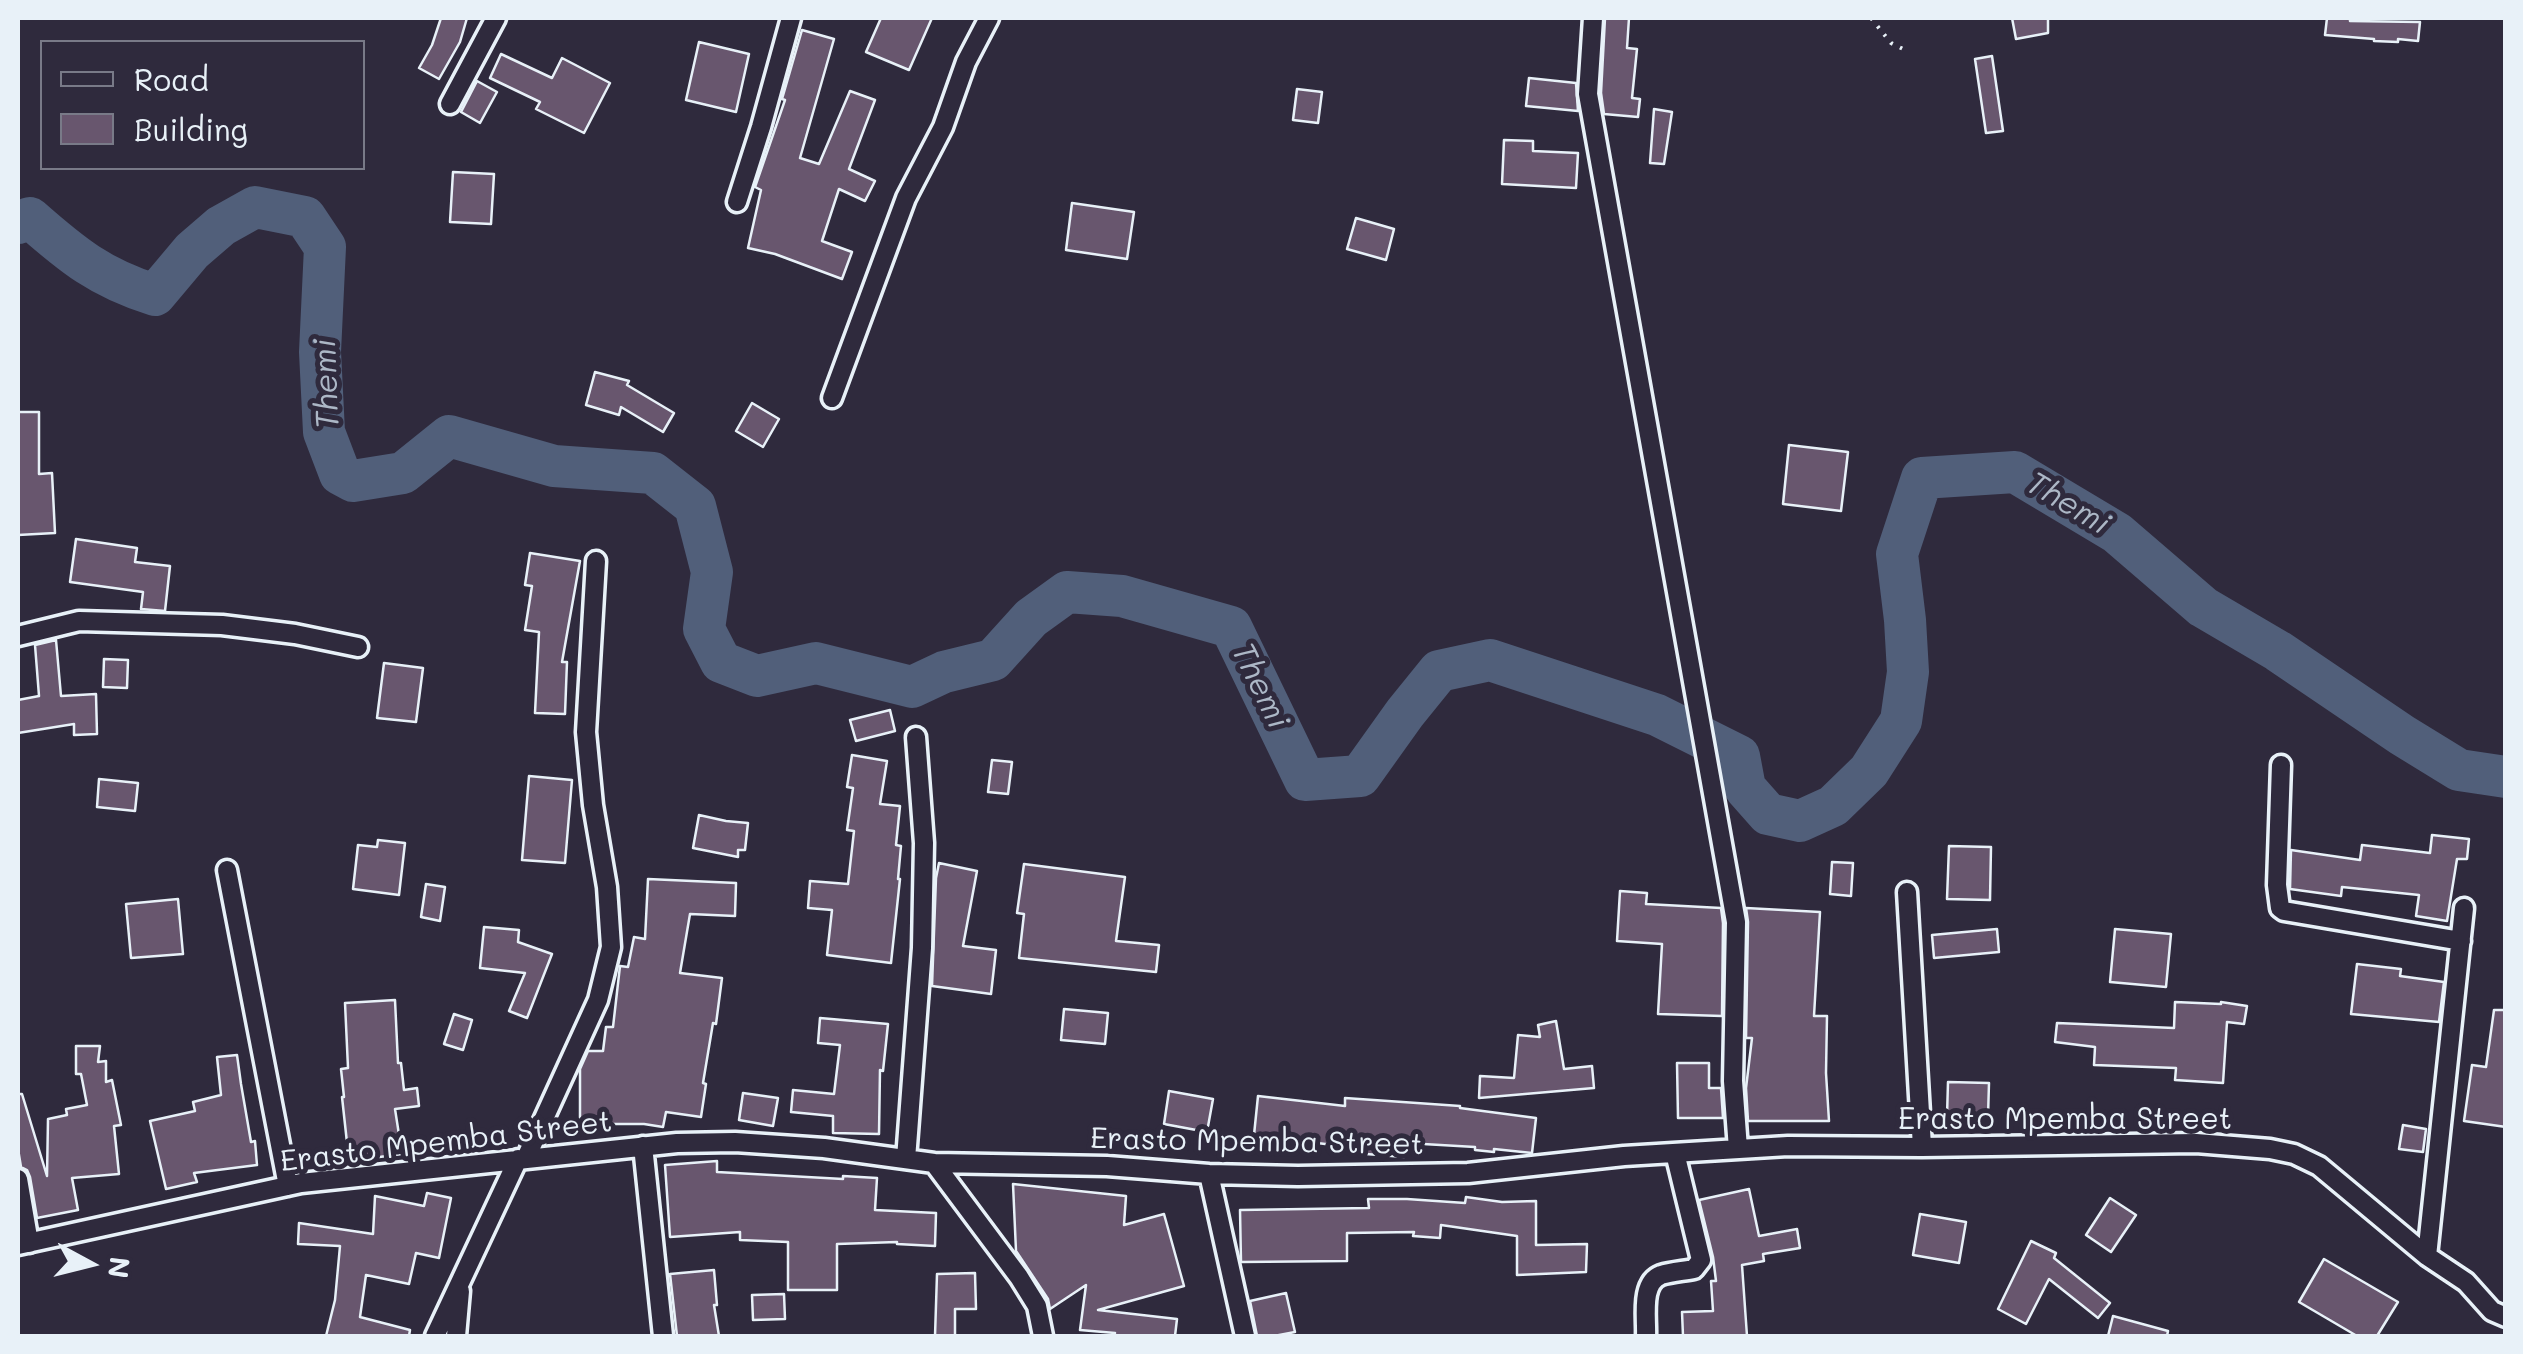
<!DOCTYPE html>
<style>
body{margin:0}
#map{position:relative;width:2523px;height:1354px;overflow:hidden;background:#2f2a3d;font-family:Mali,sans-serif}
canvas{display:block}
.frame{position:absolute;inset:0;border:20px solid #e8f1f8;pointer-events:none}
.legend{position:absolute;left:40px;top:40px;width:325px;height:130px;box-sizing:border-box;background:#2f2a3d;border:2px solid #797a88;margin:0;padding:12px 18px;list-style:none;font-size:30px;color:#e8f1f8}
.legend li{display:flex;align-items:center;gap:20px;height:50px}
.legend b{width:50px;border:2px solid #797a88}
.north{position:absolute;left:40px;top:1214px;width:100px;height:100px;-webkit-text-stroke:8px #2f2a3d;paint-order:stroke;rotate:97deg;font-size:28px;font-weight:700;line-height:40px;text-align:center;color:#e8f1f8}
.north::after{content:'';display:block;margin:auto;width:35px;height:45px;background:#e8f1f8;clip-path:polygon(50% 0,100% 100%,50% 72%,0 100%)}
</style>
<div id="map">
<canvas width="2523" height="1354"></canvas>
<div class="frame"></div>
<ul class="legend">
<li><b style="height:12px;background:#2f2a3d"></b>Road</li>
<li><b style="height:28px;background:#68566e"></b>Building</li>
</ul>
<div class="north">N</div>
</div>
<script>
const ctx = document.querySelector('canvas').getContext('2d');
ctx.lineJoin = 'round';
function strokePath(path, color, width, dash) {
  ctx.strokeStyle = color;
  ctx.lineWidth = width;
  ctx.lineCap = dash ? 'butt' : 'round';
  ctx.setLineDash(dash || []);
  ctx.stroke(path);
}
function paint(path, color) {
  ctx.fillStyle = color;
  ctx.fill(path, 'evenodd');
}
function drawText(font, color, halo, rows, align = 'center') {
  ctx.font = font + ' Mali,sans-serif';
  ctx.lineWidth = 10;
  ctx.setLineDash([]);
  ctx.textBaseline = 'middle';
  ctx.strokeStyle = halo;
  ctx.fillStyle = color;
  for (const [text, x, y, turn = 0] of rows) {
    ctx.save();
    ctx.translate(x, y);
    ctx.rotate((+turn || 0) * Math.PI / 180);
    ctx.textAlign = isNaN(turn) ? turn : align;
    if (halo) ctx.strokeText(text, 0, 0);
    ctx.fillText(text, 0, 0);
    ctx.restore();
  }
}
const river = new Path2D(`
 M18 223 30 218C72 255 100 278 155 295L192 251 221 226 255 207 305 217 325 247 320 352 324 432 340 474 353 481 403 473 449 436 554 466 653 473 695 506 712 572 704 629 721 662 757 676 816 663 912 687 944 672 993 660 1031 618 1067 592 1122 596 1231 627 1305 780 1360 776 1405 713 1439 671 1490 660 1657 715 1739 756 1745 788 1768 814 1800 821 1833 806 1869 771 1901 721 1908 672 1905 620 1897 554 1922 478 2015 472 2117 533 2203 607 2278 651 2402 735 2459 770 2506 777`);
const building = new Path2D(`
 M441 18H467L460 42 439 79 419 68 432 45Z
 M881 18H932L909 70 866 52Z
 M1605 18H1629L1627 48 1637 49 1632 98 1640 99 1638 117 1604 114 1601 93Z
 M2012 18H2048V33L2016 39Z
 M2327 18H2350V21L2420 22 2418 41 2398 39V42L2374 41V39L2325 35Z
 M802 30 834 39 800 158 819 164 850 91 875 100 849 169 875 181 865 201 839 189 822 241 852 252 842 279 775 254 748 248 761 190 755 187 785 100 782 99Z
 M699 42 749 54 736 112 686 100Z
 M501 54 552 78 562 58 610 83 584 133 536 109 540 102 490 78Z
 M1992 56 2003 131 1986 133 1975 59Z
 M1529 78 1576 83 1578 111 1526 106Z
 M477 81 497 92 480 123 461 112Z
 M1297 89 1322 92 1318 123 1293 120Z
 M1654 109 1672 112 1664 164 1650 163Z
 M1504 140 1533 141V151L1578 153 1576 188 1502 184Z
 M453 172 494 174 491 224 450 222Z
 M1072 203 1134 212 1127 259 1066 250Z
 M1356 218 1394 229 1386 260 1347 249Z
 M595 372 629 381 627 385 674 413 663 432 621 407 619 415 586 405Z
 M752 403 779 419 763 447 736 431Z
 M18 412H39V474L52 473 55 533 18 535Z
 M1789 445 1848 452 1841 511 1783 504Z
 M76 539 137 548 135 562 170 566 165 611 141 609 143 592 70 582Z
 M530 553 580 561 562 662H567L565 714 535 713 539 632 525 630 532 586 525 585Z
 M56 640 61 696 96 694 97 734 74 735V724L18 733V700L39 696 35 645Z
 M104 659 128 660 127 688 103 687Z
 M384 663 423 668 416 722 377 718Z
 M890 710 895 731 856 741 850 720Z
 M852 755 887 761 880 804 900 806 896 845 901 846 898 879H900L891 963 827 955 832 910 808 908 810 881 848 884 854 831 847 830 853 788 847 787Z
 M992 760 1012 762 1008 794 988 792Z
 M529 776 572 780 565 863 522 860Z
 M99 779 138 783 135 811 97 807Z
 M699 815 726 821 748 823 745 850H738V857L693 848Z
 M2432 835 2469 839 2467 859H2457L2447 921 2416 916 2419 895 2342 887 2341 896 2290 889 2291 850 2360 860 2362 845 2430 853Z
 M378 840 405 843 399 895 353 889 358 845 377 847Z
 M1949 846 1991 847 1990 900 1947 899Z
 M1832 862 1853 863 1851 896 1830 894Z
 M939 863 977 871 963 946 996 950 991 994 932 986 936 878Z
 M1024 864 1125 877 1116 941 1159 945 1156 972 1019 958 1024 914 1017 913Z
 M648 879 736 883 735 916 690 914 680 973 722 978 716 1024 713 1023 703 1083 706 1084 701 1117 666 1112 663 1127 644 1124H580V1069L588 1051H603L606 1027H613L620 966 628 967 634 937 645 939Z
 M426 884 445 887 440 921 421 917Z
 M1620 891 1647 893 1646 904 1721 908 1723 923 1722 1016 1658 1014 1662 944 1617 941Z
 M178 899 183 954 131 958 126 904Z
 M1746 908 1820 912 1814 1016H1827L1826 1073 1829 1121H1748L1746 1088 1752 1038H1746L1748 922Z
 M484 927 519 930 518 942 552 954 527 1018 509 1011 525 973 480 968Z
 M1997 929 1999 952 1934 958 1932 935Z
 M2115 929 2171 934 2166 987 2110 982Z
 M2357 964 2401 969 2400 976 2444 982 2439 1022 2351 1014Z
 M395 1000 398 1063H401L404 1090 417 1088 419 1106 395 1109 402 1154 349 1161 342 1097H344L341 1069 348 1068 345 1003Z
 M2175 1002 2221 1004V1002L2247 1006 2244 1024 2227 1022 2223 1083 2175 1080 2176 1068 2094 1065 2095 1047 2055 1042 2057 1023 2174 1028Z
 M1064 1009 1108 1013 1105 1044 1061 1040Z
 M2494 1010H2506V1127L2464 1121 2472 1065 2486 1067Z
 M454 1014 472 1020 463 1050 444 1044Z
 M820 1018 888 1024 883 1071 880 1070 879 1134 833 1133V1116L791 1112 793 1090 834 1094 840 1045 818 1043Z
 M1556 1021 1564 1069 1592 1066 1594 1088 1479 1098 1480 1076 1514 1078 1518 1035 1540 1037 1538 1025Z
 M76 1046H100L98 1062 106 1061V1082L112 1080 121 1125 114 1126 119 1174 72 1178 78 1210 37 1218 30 1177 27 1170 21 1167 18 1149V1094H22L47 1176 48 1119 67 1115 66 1109 87 1105 81 1074H76Z
 M237 1055 241 1084 251 1142 255 1141 257 1165 194 1173 197 1182 166 1189 150 1121 195 1111 193 1102 221 1095 217 1057Z
 M1677 1063H1709V1088H1721L1723 1118H1678Z
 M1948 1082 1989 1083 1988 1117 1947 1116Z
 M1169 1091 1213 1099 1207 1132 1164 1124Z
 M743 1093 778 1098 773 1126 739 1120Z
 M1258 1096 1345 1106V1098L1460 1106V1108L1536 1118 1532 1153 1494 1149V1152L1475 1150V1147L1406 1143 1404 1157 1341 1152V1146L1254 1135Z
 M2403 1125 2426 1129 2423 1152 2399 1149Z
 M717 1161V1172L843 1179V1176L877 1178 875 1210 936 1213 935 1246 897 1244V1242L837 1244V1290H788V1242L740 1240V1232L670 1237 665 1165Z
 M1013 1184 1126 1196 1124 1225 1164 1214 1184 1286 1098 1310 1177 1319 1175 1336H1114L1115 1333 1080 1330 1086 1285 1050 1309 1048 1299 1016 1251Z
 M1749 1189 1759 1236 1797 1229 1800 1248 1763 1254 1764 1261 1742 1265 1747 1336H1683L1682 1312 1713 1311 1711 1281H1716L1713 1257 1699 1200Z
 M427 1193 451 1198 439 1258 416 1253 409 1284 366 1275 360 1317 410 1330 409 1336H326L335 1300 340 1246 298 1244 299 1223 373 1234 375 1196 424 1206Z
 M1466 1197 1502 1202 1536 1201V1245L1587 1244 1586 1272 1517 1275V1236L1441 1225 1440 1238 1413 1236 1414 1232 1347 1233V1261L1241 1262 1240 1210 1369 1208 1368 1199H1407L1465 1203Z
 M2110 1198 2136 1215 2111 1252 2086 1235Z
 M1920 1214 1966 1222 1959 1263 1913 1255Z
 M2031 1241 2056 1253 2054 1258 2110 1303 2098 1318 2049 1279 2026 1324 1998 1309Z
 M2324 1259 2398 1302 2377 1336H2357L2299 1302Z
 M714 1270 717 1305H714L719 1336H677L670 1274Z
 M975 1273 976 1309H955V1336H935L937 1274Z
 M1286 1293 1295 1332 1274 1336H1257L1250 1301Z
 M784 1294 785 1319 753 1320 752 1295Z
 M2113 1316 2168 1331 2167 1336H2108Z`);
const path = new Path2D(`
 M1871 18 1891 43 1909 52`);
const street = new Path2D(`
 M1593 18 1588 94 1736 922 1733 1081 1738 1149
 M450 104 496 18
 M737 202 761 127 791 18
 M832 398 906 198 943 127 966 62 989 18
 M18 636 79 621 222 625 295 634 358 647
 M2281 765 2277 885 2280 908 2284 911 2461 941
 M227 870 288 1186
 M1907 892 1922 1147
 M643 1146 663 1336
 M526 1158 598 1000 611 947 607 887 593 805 586 732 596 561
 M906 1159 922 948 924 843 916 737
 M934 1163 1019 1277 1037 1306 1043 1336
 M1209 1174 1245 1336
 M18 1179 29 1243
 M18 1245 301 1183 677 1143 735 1142 824 1148 934 1163 1107 1166 1209 1174 1298 1176 1468 1173 1624 1156 1788 1146 1922 1147 2196 1143 2270 1149 2294 1154 2319 1166 2427 1256 2466 1282 2492 1311 2506 1317
 M2427 1256 2464 908
 M435 1336 518 1159
 M456 1336 460 1291
 M1646 1336C1647 1318 1640 1283 1661 1275 1671 1272 1684 1271 1694 1269L1701 1260 1675 1153`);
const streetNames = [
 ["Erasto Mpemba Street",2065,1120],
 ["Erasto Mpemba Street",446,1142,-7],
 ["Erasto Mpemba Street",1257,1142,1]
];
const waterNames = [
 ["Themi",327,384,-92],
 ["Themi",2068,504,31],
 ["Themi",1260,686,64]
];
strokePath(river, '#515f7a', 42);
paint(building, '#68566e');
strokePath(building, '#e8f1f8', 2.5);
strokePath(street, '#e8f1f8', 25);
strokePath(path, '#e8f1f8', 4, [2.5, 8]);
strokePath(street, '#2f2a3d', 18);
drawText('30px', '#e8f1f8', '#2f2a3d', streetNames);
drawText('italic 32px', '#acb7c6', '#2f2a3d', waterNames);
</script>
